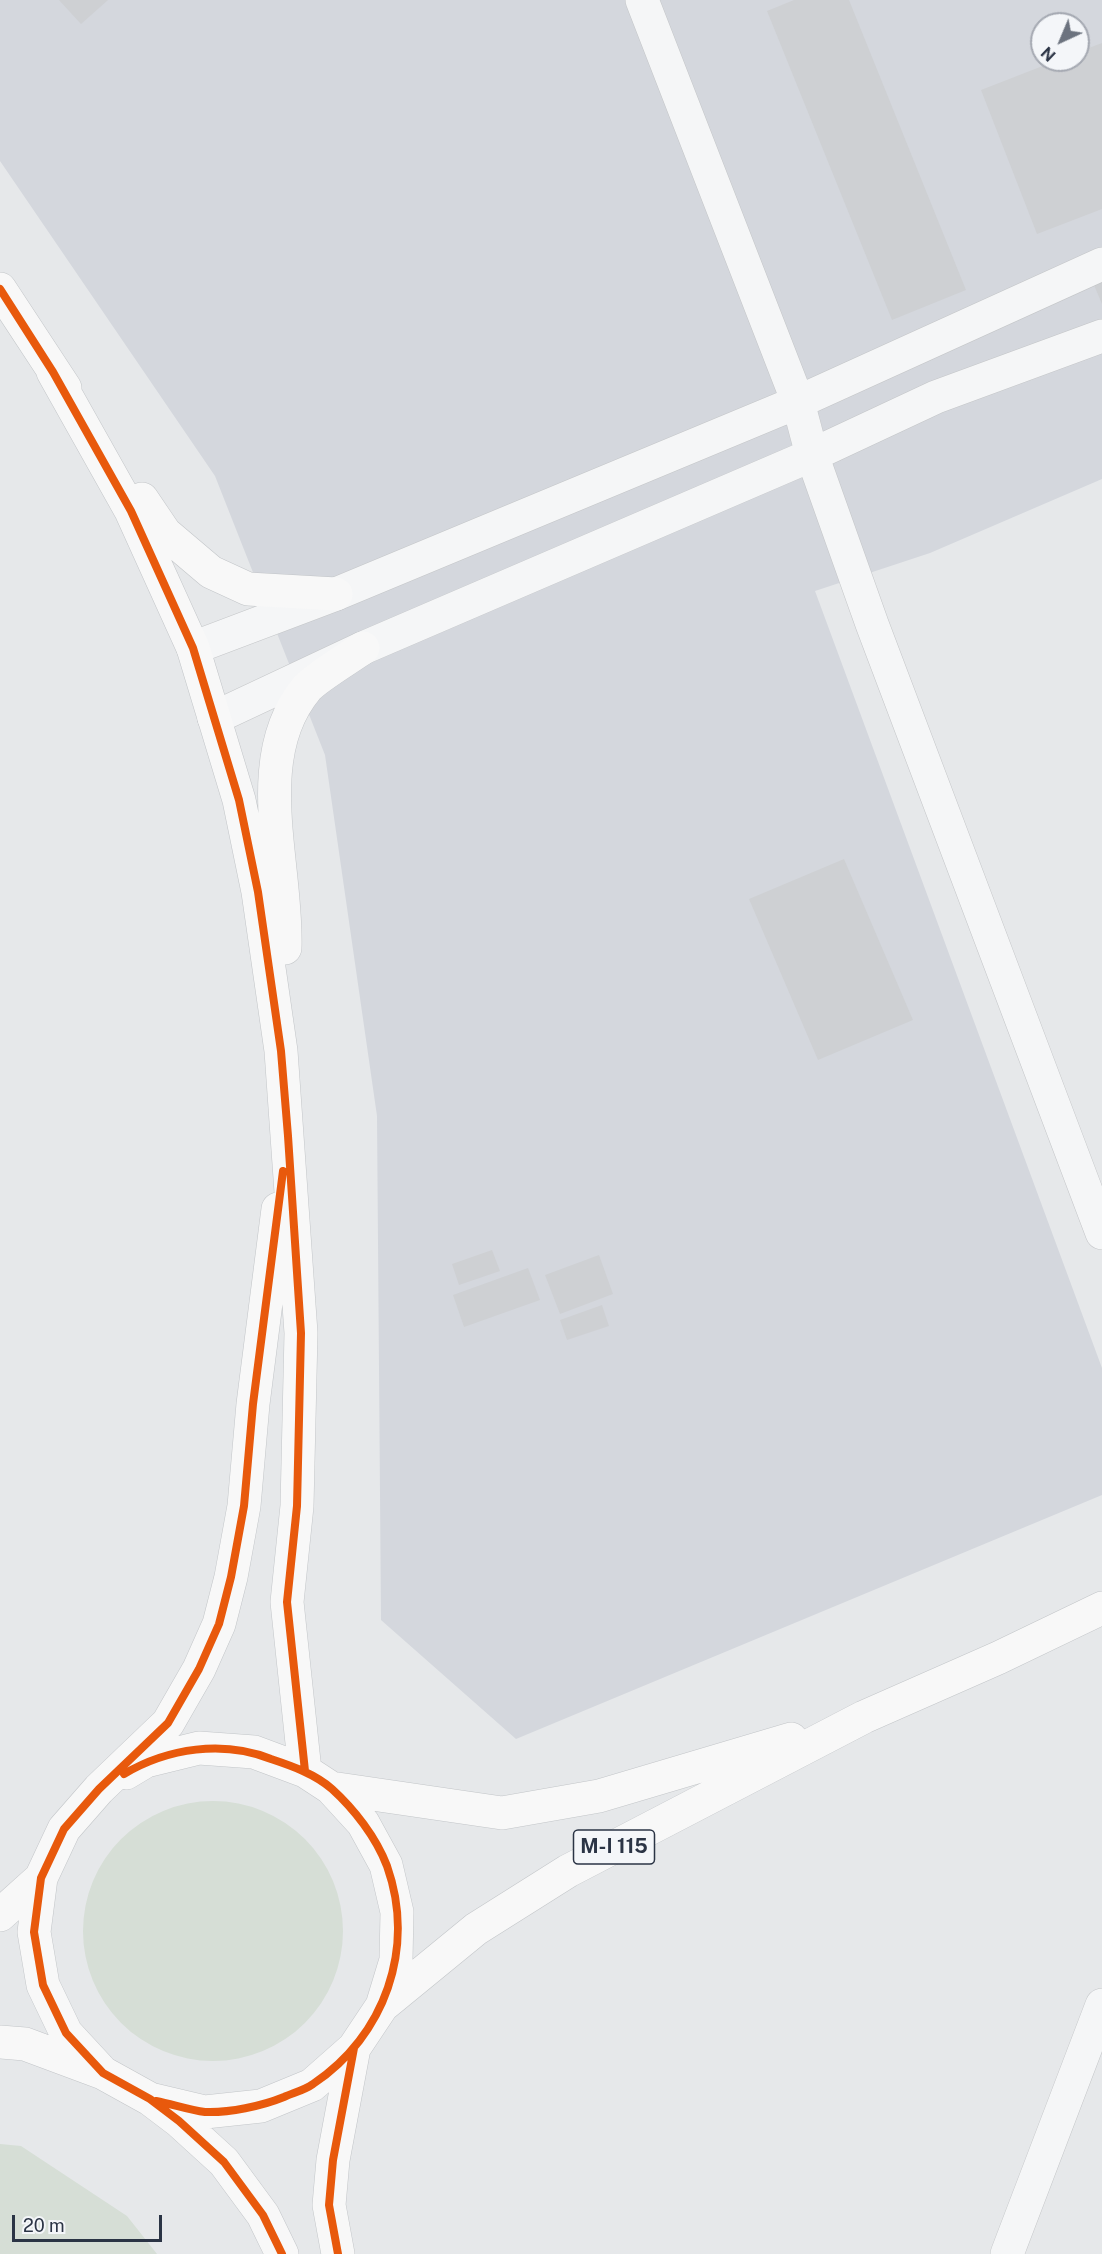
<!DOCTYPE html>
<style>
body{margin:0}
#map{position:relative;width:1102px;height:2254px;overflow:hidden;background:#e6e8ea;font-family:"Public Sans",sans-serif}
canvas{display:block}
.north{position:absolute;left:1030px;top:12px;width:60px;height:60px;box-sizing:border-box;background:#f4f6f9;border:2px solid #a4a8b1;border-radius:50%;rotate:224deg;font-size:16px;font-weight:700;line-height:24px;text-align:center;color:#2b3445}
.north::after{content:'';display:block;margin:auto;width:21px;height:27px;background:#6c737f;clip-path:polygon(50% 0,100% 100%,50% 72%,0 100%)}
.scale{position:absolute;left:12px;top:2215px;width:150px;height:27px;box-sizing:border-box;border:3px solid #2b3445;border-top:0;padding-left:8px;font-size:18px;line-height:21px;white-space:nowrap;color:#2b3445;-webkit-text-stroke:4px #f4f6f9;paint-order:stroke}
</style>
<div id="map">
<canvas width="1102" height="2254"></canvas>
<div class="north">N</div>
<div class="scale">20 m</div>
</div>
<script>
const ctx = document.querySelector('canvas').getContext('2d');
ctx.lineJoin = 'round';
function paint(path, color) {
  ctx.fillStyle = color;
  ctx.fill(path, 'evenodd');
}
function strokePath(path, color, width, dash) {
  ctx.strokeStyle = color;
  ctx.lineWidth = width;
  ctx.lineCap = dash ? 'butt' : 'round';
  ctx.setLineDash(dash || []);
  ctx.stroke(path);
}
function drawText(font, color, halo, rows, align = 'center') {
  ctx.font = font + ' "Public Sans",sans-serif';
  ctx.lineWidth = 4.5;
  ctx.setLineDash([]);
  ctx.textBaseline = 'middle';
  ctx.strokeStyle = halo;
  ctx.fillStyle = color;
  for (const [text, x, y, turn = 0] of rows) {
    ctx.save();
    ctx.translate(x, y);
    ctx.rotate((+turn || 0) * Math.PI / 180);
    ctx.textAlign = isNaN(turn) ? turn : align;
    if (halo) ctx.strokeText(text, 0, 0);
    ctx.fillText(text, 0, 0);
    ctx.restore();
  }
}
const built = new Path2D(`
 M0 0H1102V479L930 553 815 591 1102 1368V1495L516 1739 381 1620 377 1116 325 755 215 476 0 161ZM1042 24H1078V60H1042Z`);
const green = new Path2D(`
 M83 1931a130 130 0 1 1 260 0a130 130 0 1 1-260 0Z
 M0 2144 21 2146 127 2216 157 2254H0Z`);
const building = new Path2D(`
 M59 0H108L81 24Z
 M794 0H849L966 290 892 320 767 11Z
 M1102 43V209L1037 234 981 90 1058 60H1078V52Z
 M1102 251V304L1083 259Z
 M844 859 913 1020 818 1060 749 899Z
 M492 1250 500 1271 459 1285 452 1264Z
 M599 1255 613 1294 560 1314 545 1275Z
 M528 1268 540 1300 464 1327 453 1295Z
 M602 1305 609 1326 567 1340 560 1320Z`);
const minor = new Path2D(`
 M642 0 798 402 812 455 872 624 1102 1233
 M193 648 336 594 798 402 1102 264
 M214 718 363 648 812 455 936 397 1102 336
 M1007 2254 1102 2005`);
const major = new Path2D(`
 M0 289 65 388
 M53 372 131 511 193 648 239 800 258 892 281 1051 301 1333 297 1506 287 1602 305 1771
 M142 499 165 533 211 572 248 589 336 594
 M285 948C288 865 248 758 307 688 317 677 349 658 363 648
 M126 1773 146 1761 199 1748 254 1752 305 1771 331 1788 363 1823 386 1865 397 1912 396 1960 382 2006 354 2048 312 2085 261 2106 205 2112 150 2099
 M331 1788 502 1813 599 1796 791 1739
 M0 1915 41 1878
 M382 2006 476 1929 568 1871 864 1717 998 1658 1102 1608
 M0 2042 25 2044 103 2073 150 2099 179 2121 224 2162 263 2215 282 2254
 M103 2073 66 2033 43 1985 34 1932 41 1878 64 1829 99 1789 168 1723 199 1669 219 1624 231 1577 244 1506 253 1404 278 1209
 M338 2254 329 2205 333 2160 354 2048`);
const cycleway = new Path2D(`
 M0 289 53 372 131 511 193 648 239 800 258 892 281 1051 288 1136 301 1333 297 1506 287 1602 305 1771
 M124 1774C168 1748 223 1740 271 1759 292 1766 315 1774 332 1789 354 1809 376 1837 387 1866 416 1948 385 2036 313 2084 305 2090 293 2093 284 2097 262 2106 229 2113 205 2112 189 2110 172 2104 156 2101
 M282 2254 263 2215 224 2162 179 2121 150 2099 103 2073 66 2033 43 1985 34 1932 41 1878 64 1829 99 1789 168 1723 199 1669 219 1624 231 1577 244 1506 253 1404 283 1171
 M338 2254 329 2205 333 2160 354 2048`);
const shields = [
 [614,1847,81]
];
const shieldNames = [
 ["M-I 115",614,1847]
];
paint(built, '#d4d7dd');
paint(green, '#d6ded6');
paint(building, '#ced0d3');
strokePath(minor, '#c4c6c8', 34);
strokePath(major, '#c2c5c8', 34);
strokePath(minor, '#f5f6f7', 33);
strokePath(major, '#f8f8f8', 33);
strokePath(cycleway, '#e8590c', 8);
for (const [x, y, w] of shields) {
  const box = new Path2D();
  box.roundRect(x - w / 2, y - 17, w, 34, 4.5);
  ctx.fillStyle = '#f4f6f9';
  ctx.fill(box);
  strokePath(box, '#2b3445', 1.5);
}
drawText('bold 20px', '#2b3445', null, shieldNames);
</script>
